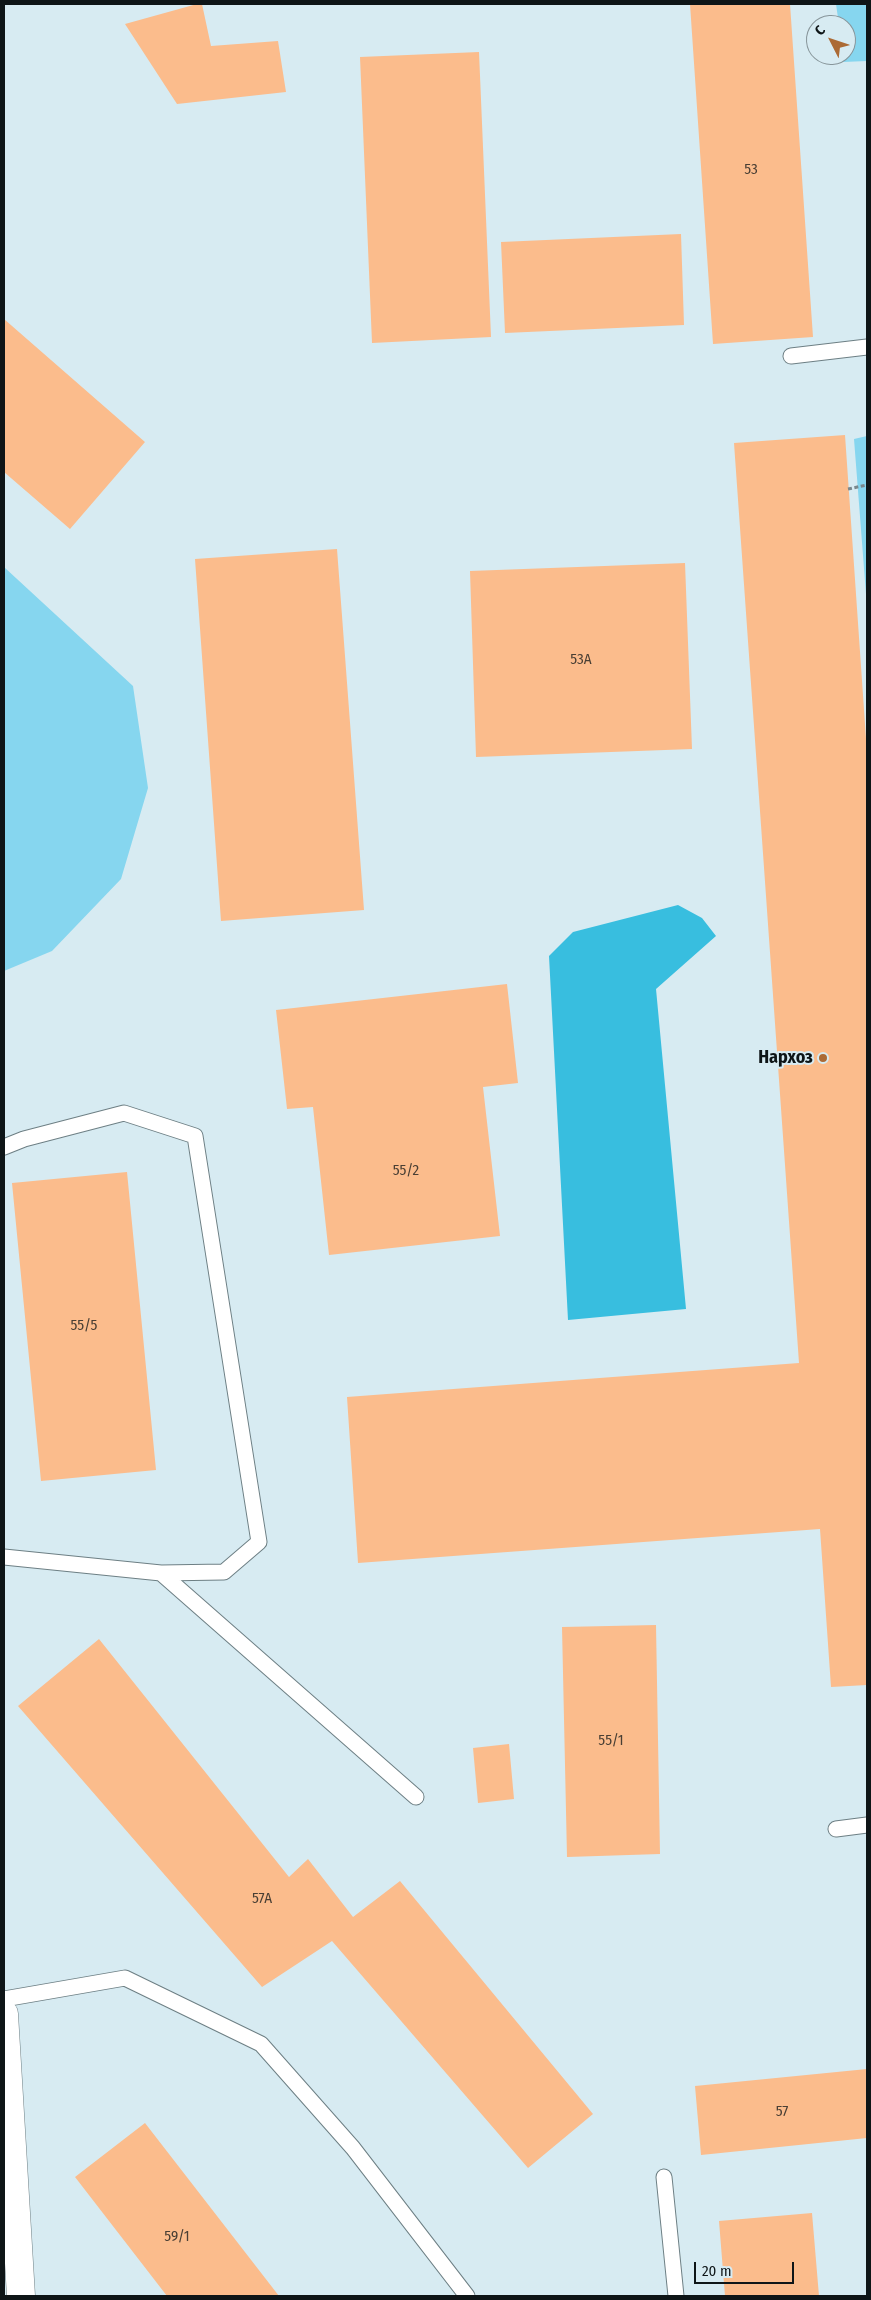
<!DOCTYPE html>
<meta charset="utf-8">
<style>
body{margin:0}
#map{position:relative;width:871px;height:2300px;overflow:hidden;background:#d7ebf2;font-family:"Fira Sans Condensed",sans-serif}
canvas{display:block}
.frame{position:absolute;inset:0;border:5px solid #0e1517;pointer-events:none}
.north{position:absolute;left:806px;top:15px;width:50px;height:50px;box-sizing:border-box;background:#d7ebf2;border:1px solid #87959a;border-radius:50%;rotate:311deg;font-size:14px;font-weight:700;line-height:20px;text-align:center;color:#0e1517}
.north::after{content:'';display:block;margin:auto;width:18px;height:22px;background:#ab6a35;clip-path:polygon(50% 0,100% 100%,50% 72%,0 100%)}
.scale{position:absolute;left:694px;top:2262px;width:100px;height:22px;box-sizing:border-box;border:2px solid #0e1517;border-top:0;padding-left:6px;font-size:15px;line-height:18px;white-space:nowrap;color:#0e1517;-webkit-text-stroke:4px #d7ebf2;paint-order:stroke}
</style>
<div id="map">
<canvas width="871" height="2300"></canvas>
<div class="frame"></div>
<div class="north">С</div>
<div class="scale">20 m</div>
</div>
<script>
const ctx = document.querySelector('canvas').getContext('2d');
ctx.lineJoin = 'round';
function paint(path, color) {
  ctx.fillStyle = color;
  ctx.fill(path, 'evenodd');
}
function strokePath(path, color, width, dash) {
  ctx.strokeStyle = color;
  ctx.lineWidth = width;
  ctx.lineCap = dash ? 'butt' : 'round';
  ctx.setLineDash(dash || []);
  ctx.stroke(path);
}
function drawText(font, color, halo, rows, align = 'center') {
  ctx.font = font + ' "Fira Sans Condensed",sans-serif';
  ctx.lineWidth = 4;
  ctx.setLineDash([]);
  ctx.textBaseline = 'middle';
  ctx.strokeStyle = halo;
  ctx.fillStyle = color;
  for (const [text, x, y, turn = 0] of rows) {
    ctx.save();
    ctx.translate(x, y);
    ctx.rotate((+turn || 0) * Math.PI / 180);
    ctx.textAlign = isNaN(turn) ? turn : align;
    if (halo) ctx.strokeText(text, 0, 0);
    ctx.fillText(text, 0, 0);
    ctx.restore();
  }
}
const green = new Path2D(`
 M836 4H867V61L843 62 842 55H846V25H839Z
 M867 436V607L854 439Z
 M4 567 133 686 148 788 121 879 52 951 4 971Z`);
const forest = new Path2D(`
 M678 905 702 918 716 936 656 989 686 1309 568 1320 549 956 573 932Z`);
const building = new Path2D(`
 M197 4H202L211 46 278 41 286 92 177 104 125 24Z
 M690 4H790L813 337 713 344Z
 M479 52 491 337 372 343 360 57Z
 M681 234 684 325 505 333 501 242Z
 M4 319 145 442 70 529 4 472Z
 M845 435 867 753V1685L831 1687 820 1529 358 1563 347 1397 799 1363 734 443Z
 M337 549 364 910 221 921 195 559Z
 M685 563 692 749 476 757 470 571Z
 M507 984 518 1083 483 1087 500 1236 329 1255 313 1107 287 1109 276 1010Z
 M127 1172 156 1470 41 1481 12 1183Z
 M656 1625 660 1854 567 1857 562 1627Z
 M99 1639 289 1877 308 1859 353 1917 400 1881 593 2114 528 2168 332 1941 262 1987 18 1706Z
 M509 1744 514 1799 478 1803 473 1748Z
 M867 2069V2138L701 2155 695 2086Z
 M145 2123 279 2296H167L75 2177Z
 M812 2213 819 2296H725L719 2221Z`);
const path = new Path2D(`
 M848 489 867 485`);
const lane = new Path2D(`
 M791 356 867 347
 M4 1147 24 1139 124 1113 195 1136 259 1542 224 1572 161 1573 4 1557
 M161 1573 416 1797
 M836 1829 867 1825
 M4 1999 125 1978 261 2044 353 2148 467 2296
 M664 2177 676 2296`);
const street = new Path2D(`
 M4 2014 21 2296`);
const markers = [
 [823,1058,5,"#ab6a35"]
];
const numberNames = [
 ["53",751,170],
 ["53А",581,660],
 ["55/2",406,1171],
 ["55/5",84,1326],
 ["55/1",611,1741],
 ["57А",262,1899],
 ["57",782,2112],
 ["59/1",177,2237]
];
const poiNames = [
 ["Нархоз",813,1058]
];
paint(green, '#86d6ef');
paint(forest, '#38bedf');
paint(building, '#fbbc8c');
strokePath(lane, '#6d7f84', 17);
strokePath(street, '#6d7f84', 29);
strokePath(path, '#79878c', 3, [4, 2.5]);
strokePath(lane, '#fff', 15);
strokePath(street, '#fff', 28);
for (const [x, y, r, color] of markers) {
  const dot = new Path2D();
  dot.arc(x, y, r, 0, 2 * Math.PI);
  ctx.fillStyle = color;
  ctx.fill(dot);
  strokePath(dot, '#d7ebf2', 2);
}
drawText('15px', '#493f34', null, numberNames);
drawText('bold 18px', '#0e1517', '#d7ebf2', poiNames, 'right');
</script>
